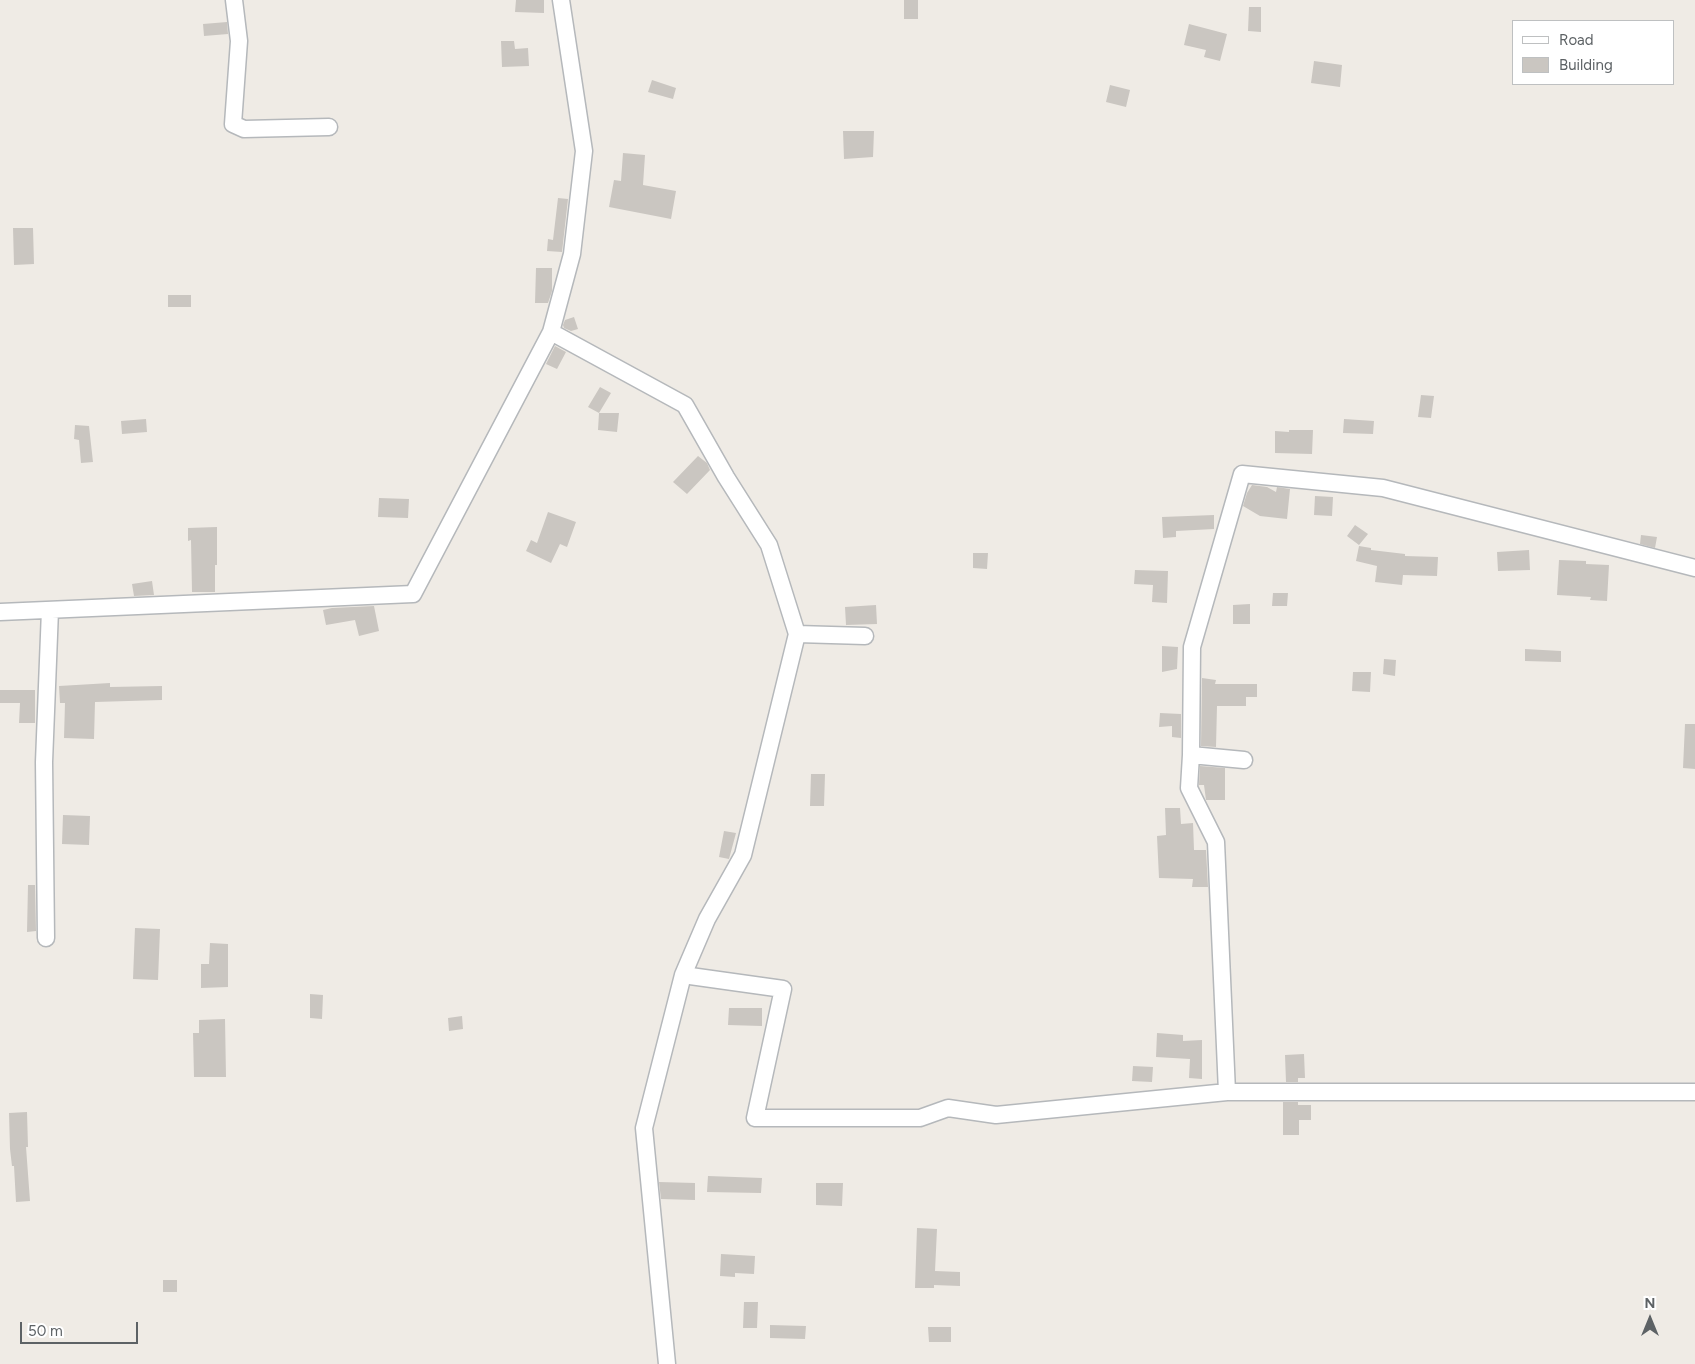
<!DOCTYPE html>
<html>
<head>
<meta charset="utf-8">
<style>
  body { margin:0 }
  #map { position:relative; width:1695px; height:1364px; overflow:hidden; background:#efebe5; font-family:Figtree,sans-serif }
  canvas { display:block }
  .legend { position:absolute; left:1512px; top:20px; width:162px; height:65px; box-sizing:border-box; background:#fff; border:1px solid #bec0c1; margin:0; padding:6px 9px; list-style:none; font-size:15px; color:#5d6265 }
  .legend li { display:flex; align-items:center; gap:10px; height:25px }
  .legend b { width:25px; border:1px solid #bec0c1 }
  .north { position:absolute; left:1625px; top:1294px; width:50px; height:50px; -webkit-text-stroke:4px #fff; paint-order:stroke; rotate:0deg; font-size:14px; font-weight:700; line-height:20px; text-align:center; color:#5d6265 }
  .north::after { content:''; display:block; margin:auto; width:18px; height:22px; background:#5d6265; clip-path:polygon(50% 0,100% 100%,50% 72%,0 100%) }
  .scale { position:absolute; left:20px; top:1322px; width:118px; height:22px; box-sizing:border-box; border:2px solid #5d6265; border-top:0; padding-left:6px; font-size:15px; line-height:18px; white-space:nowrap; color:#5d6265; -webkit-text-stroke:4px #fff; paint-order:stroke }
</style>
</head>
<body>
<div id="map">
<canvas width="1695" height="1364"></canvas>
<ul class="legend">
<li><b style="height:6px;background:#fff"></b>Road</li>
<li><b style="height:14px;background:#cac6c1"></b>Building</li>
</ul>
<div class="north">N</div>
<div class="scale">50 m</div>
</div>
<script>
const ctx = document.querySelector('canvas').getContext('2d');
ctx.lineJoin = 'round';
function fillPath(path, color) { ctx.fillStyle = color; ctx.fill(path, 'evenodd'); }
function trace(path, color, width, dash) { ctx.strokeStyle = color; ctx.lineWidth = width; ctx.lineCap = dash ? 'butt' : 'round'; ctx.setLineDash(dash || []); ctx.stroke(path); }
fillPath(new Path2D(`
  M516 0H544V13L515 12Z
  M904 0H918V19H904Z
  M1249 7H1261V32L1248 31Z
  M227 22 228 34 204 36 203 24Z
  M1189 24 1227 34 1220 61 1204 57 1206 50 1184 45Z
  M501 41H514L515 49 528 48 529 66 502 67Z
  M1314 61 1342 65 1340 87 1311 83Z
  M652 80 676 88 673 99 648 92Z
  M1110 85 1130 90 1126 107 1106 102Z
  M843 131H874L873 157 844 159Z
  M623 153 645 155 643 185 676 191 671 219 609 207 614 180 621 181Z
  M558 198 568 199 562 252 547 251 548 239 553 240Z
  M13 228H33L34 264 14 265Z
  M536 268H552V291L548 303H535Z
  M168 295H191V307H168Z
  M574 317 578 329 571 331 564 328 563 325 565 320Z
  M555 346 566 352 557 369 546 364Z
  M600 387 611 393 599 413 588 407Z
  M1421 395 1434 396 1431 418 1418 417Z
  M599 413H619L617 432 598 430Z
  M146 419 147 432 122 434 121 421Z
  M1344 419 1374 421 1373 434 1343 433Z
  M75 425 89 426 93 462 81 463 79 440 74 439Z
  M1289 430H1313L1312 454 1275 453V431L1289 432Z
  M698 456 707 463 710 470 687 494 673 482Z
  M1252 485 1267 487 1276 492 1277 487 1290 489 1287 519 1260 516 1243 506 1247 493Z
  M1315 496 1333 497 1332 516 1314 515Z
  M379 498 409 499 408 518 378 517Z
  M548 512 576 522 567 547 560 544 551 563 526 551 531 540 537 543Z
  M1214 515V529L1176 531V537L1163 538 1162 517Z
  M1355 525 1368 534 1359 545 1347 536Z
  M217 527V565H215V592H192L191 540 188 541V528Z
  M1641 535 1657 537 1655 548 1640 544Z
  M1359 546 1371 548V550L1405 554V556L1438 557 1437 576 1403 575 1402 585 1375 582 1377 566 1356 561Z
  M1529 550 1530 570 1498 571 1497 552Z
  M973 553H988L987 569 973 568Z
  M1559 560 1586 561V564L1609 565 1607 601 1590 600 1591 597 1557 595Z
  M1135 570 1168 571 1167 603 1152 602 1153 585 1134 584Z
  M152 581 154 595 134 596 132 584Z
  M1273 593H1288L1287 606H1272Z
  M1250 604V624H1233V605Z
  M876 605 877 624 846 625 845 607Z
  M374 606 379 631 359 636 355 620 326 625 323 610 332 608Z
  M1162 646 1178 647 1177 669 1162 672Z
  M1525 649 1561 651V662L1525 661Z
  M1384 659 1396 660 1395 676 1383 674Z
  M1353 672H1371L1370 692 1352 691Z
  M1202 678 1216 680 1215 684H1257V697H1246V706H1217L1216 747 1201 746Z
  M110 683V687L162 686V700L95 702 94 739 64 738 65 703H60L59 686Z
  M0 690H35V723H19L20 703H0Z
  M1160 713 1181 714V738L1172 737V726L1159 727Z
  M1685 724H1695V769L1683 768Z
  M1200 766 1225 768V800H1206L1204 785H1199Z
  M811 774H825L824 806H810Z
  M1165 808H1180L1181 824 1193 823 1194 850H1206L1208 887H1192L1193 879 1159 878 1157 836 1166 835Z
  M63 815 90 816 89 845 62 844Z
  M724 831 736 833 729 859 719 857Z
  M28 885H35L36 931 27 932Z
  M135 928 160 929 158 980 133 979Z
  M210 943 228 944V987L201 988V964H209Z
  M310 994 323 995 322 1019 310 1018Z
  M729 1008H762V1026L728 1025Z
  M462 1016 463 1029 449 1031 448 1018Z
  M225 1019 226 1077H194L193 1033H199V1020Z
  M1157 1033 1183 1035V1041L1202 1040V1079L1189 1078 1190 1059 1156 1057Z
  M1304 1054 1305 1078H1298V1082H1286L1285 1055Z
  M1133 1066 1153 1067 1152 1082 1132 1081Z
  M1283 1102H1298V1105H1311V1120H1299V1135H1283Z
  M27 1112 28 1147H26L30 1201 16 1202 14 1166H12L10 1149 9 1113Z
  M708 1176 762 1178 761 1193 707 1192Z
  M659 1182 695 1183V1200L661 1199Z
  M816 1183H843L842 1206 816 1205Z
  M917 1228 937 1229 935 1271 960 1272V1286L934 1285V1288H915Z
  M721 1254 755 1256 754 1274 735 1273V1277L720 1276Z
  M163 1280H177V1292H163Z
  M744 1302H758L757 1328H743Z
  M770 1325 806 1326 805 1339 770 1338Z
  M928 1327H951V1342H929Z`), '#cac6c1');
const minor = new Path2D(`
  M234 0 239 41 233 124 244 129 329 127
  M551 332 685 405 726 477 769 545 797 634 743 855 707 919 683 975 644 1128 667 1364
  M1695 568 1383 488 1242 474 1192 647 1191 755 1189 788 1216 842 1227 1092H1695
  M0 612 413 594 551 332 572 254 584 151 561 0
  M797 634 865 636
  M1191 755 1244 760
  M46 938 44 762 50 610
  M683 975 783 989 755 1118H920L948 1108 996 1115 1227 1092`);
trace(minor, '#b5b8bb', 19);
trace(minor, '#fff', 16);
</script>
</body>
</html>
